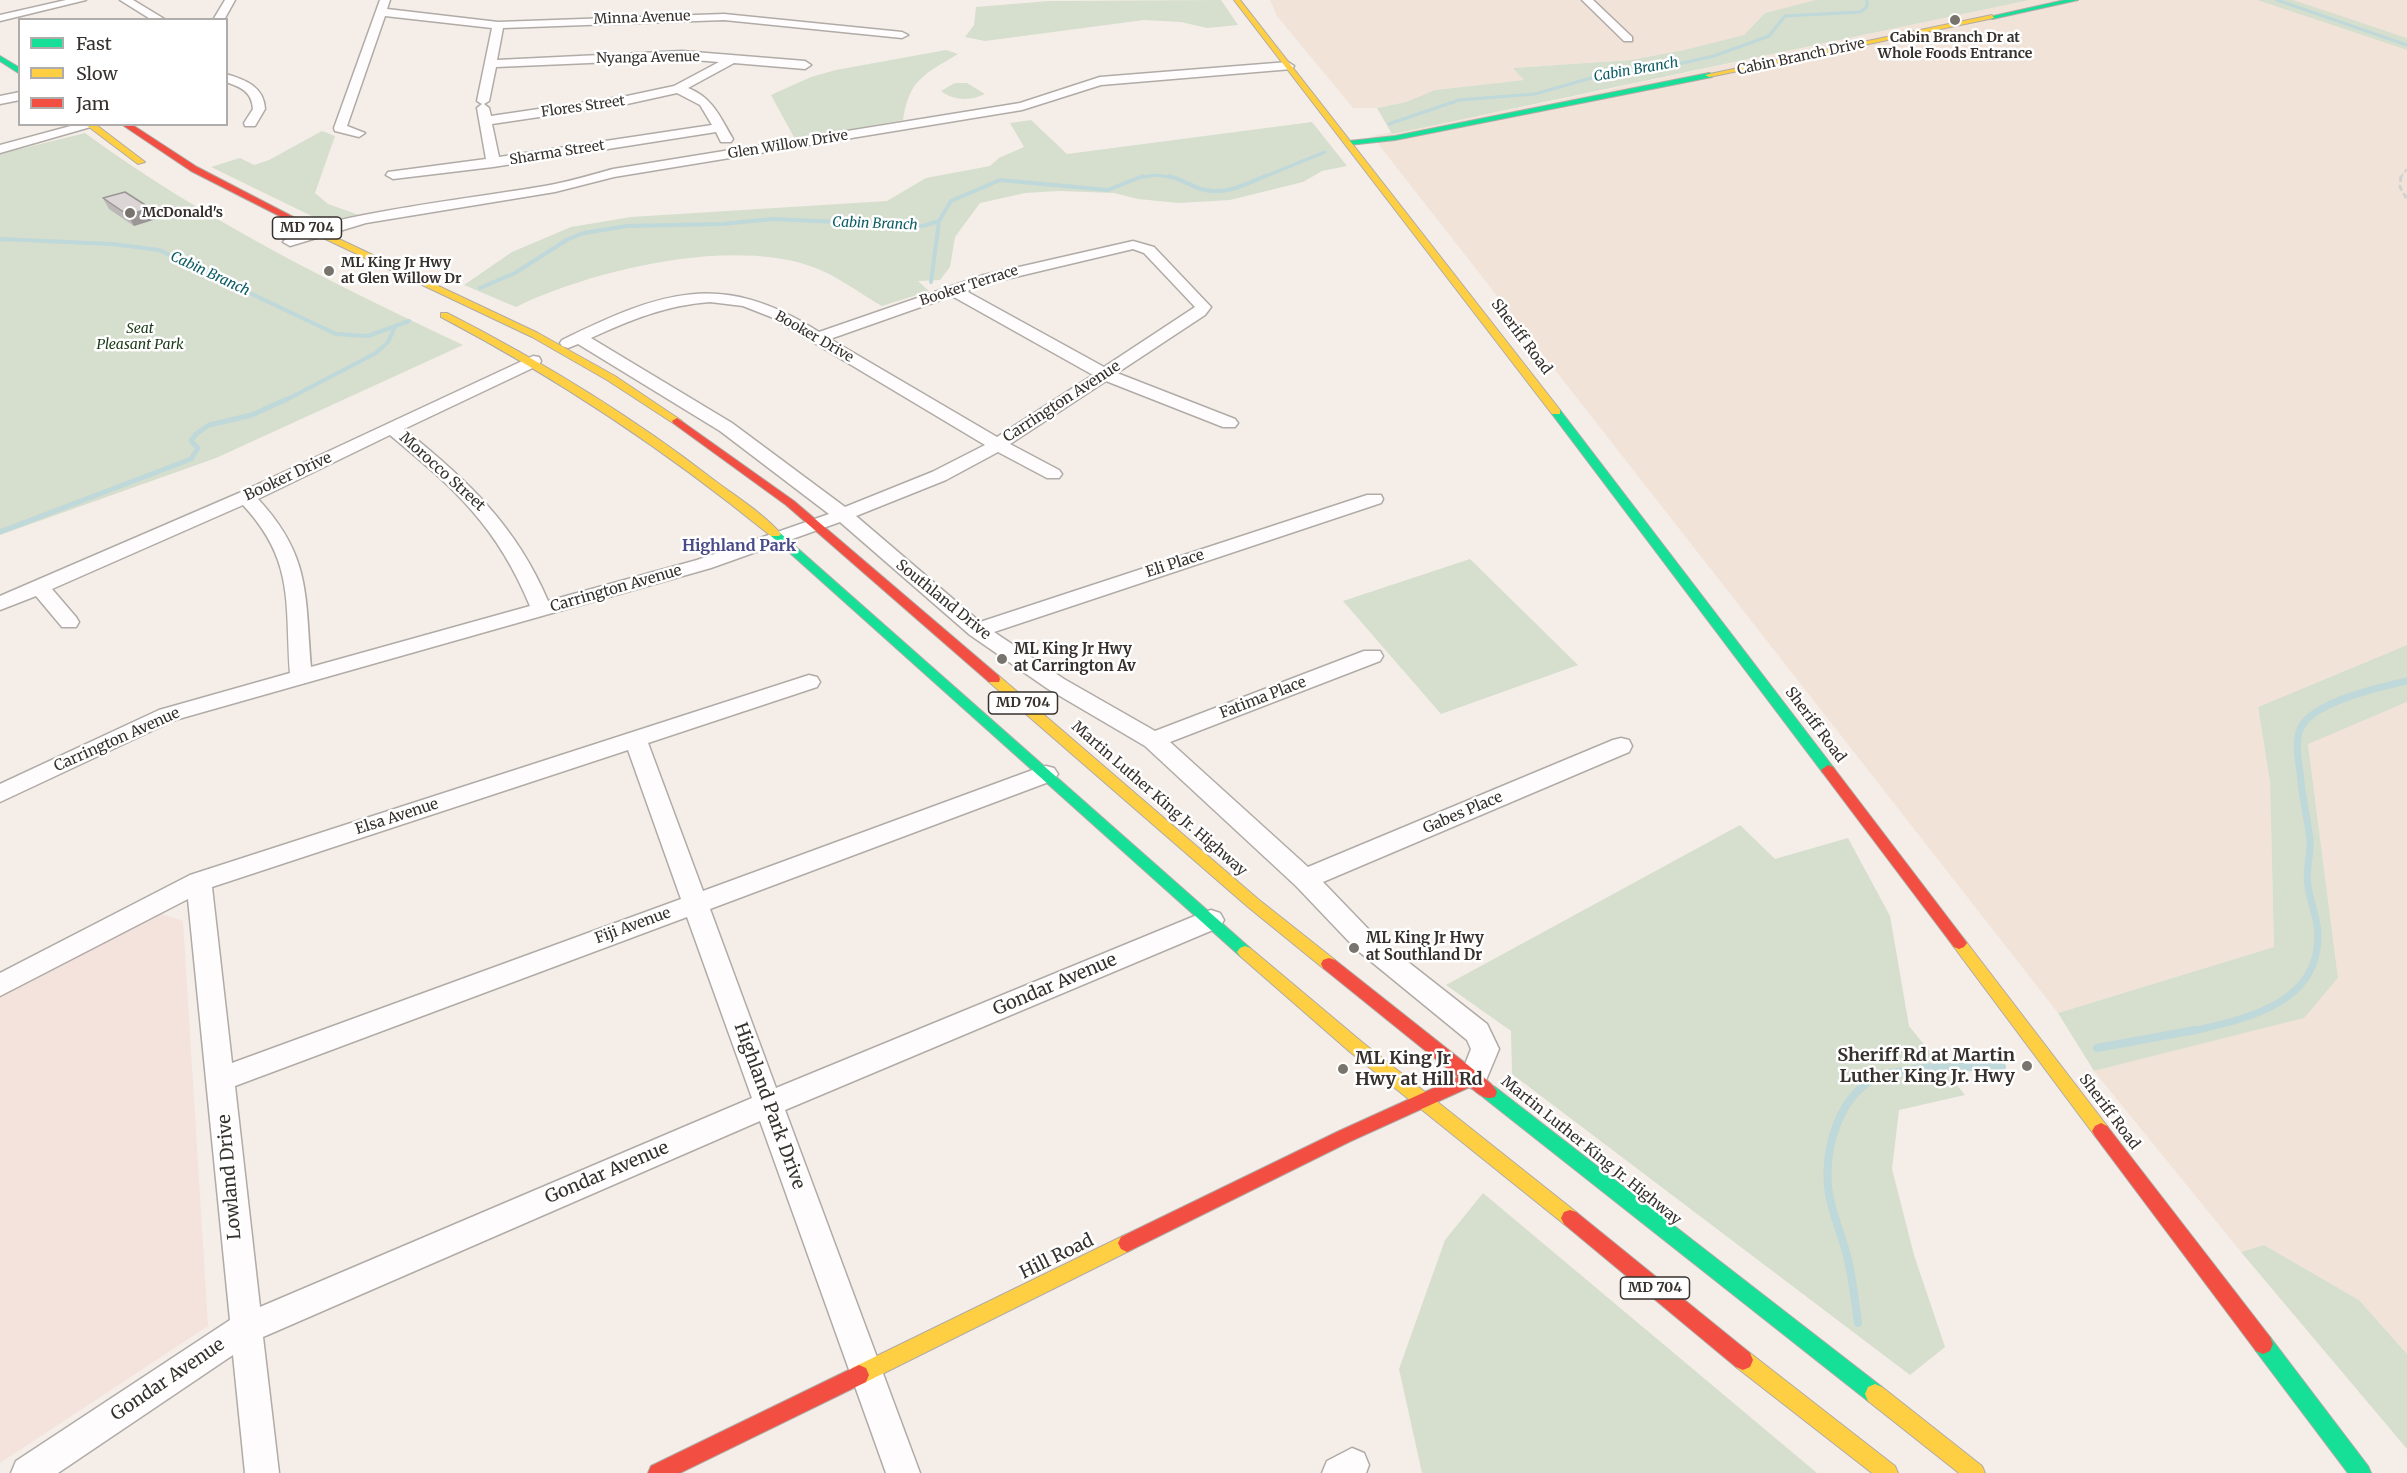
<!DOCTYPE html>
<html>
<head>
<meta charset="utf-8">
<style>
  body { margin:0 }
  #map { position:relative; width:2407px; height:1473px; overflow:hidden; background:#f5eee8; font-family:Merriweather,serif }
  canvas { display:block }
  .legend { position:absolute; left:18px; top:18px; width:210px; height:108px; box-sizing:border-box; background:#fff; border:2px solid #afadab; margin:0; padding:8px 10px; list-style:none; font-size:18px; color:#36312d }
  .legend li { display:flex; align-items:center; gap:12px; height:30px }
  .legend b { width:30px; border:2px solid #afadab }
</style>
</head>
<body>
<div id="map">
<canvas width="2407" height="1473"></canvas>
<ul class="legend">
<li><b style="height:8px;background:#16e098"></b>Fast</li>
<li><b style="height:8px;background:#ffcf43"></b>Slow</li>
<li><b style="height:8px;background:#f24e42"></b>Jam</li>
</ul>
</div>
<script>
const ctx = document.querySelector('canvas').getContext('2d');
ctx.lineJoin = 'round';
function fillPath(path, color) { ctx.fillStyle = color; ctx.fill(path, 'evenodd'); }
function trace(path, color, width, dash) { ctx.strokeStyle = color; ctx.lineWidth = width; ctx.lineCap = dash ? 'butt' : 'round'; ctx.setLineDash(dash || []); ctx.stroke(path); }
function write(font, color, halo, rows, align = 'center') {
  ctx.font = font + ' Merriweather,serif'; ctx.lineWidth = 5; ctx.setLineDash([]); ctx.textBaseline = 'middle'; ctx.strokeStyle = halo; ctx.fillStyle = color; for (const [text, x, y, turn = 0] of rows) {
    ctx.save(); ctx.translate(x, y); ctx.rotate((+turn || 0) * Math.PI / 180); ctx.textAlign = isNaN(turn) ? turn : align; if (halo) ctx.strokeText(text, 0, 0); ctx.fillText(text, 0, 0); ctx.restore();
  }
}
fillPath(new Path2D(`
  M1270 0H1815L1765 13 1744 35 1684 50 1631 60 1514 68 1525 80 1435 90 1406 102 1377 108H1353L1277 16Z
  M2030 0H2257L2407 50V645L2258 707 2270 782 2274 947 2058 1013 1372 136 1534 105Z
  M2293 0H2407V38L2333 14Z
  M2407 702V1354L2359 1300 2264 1245 2241 1252 2094 1071 2303 1018 2338 978 2308 743Z`), '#f1e3d8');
fillPath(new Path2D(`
  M158 913 183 921 208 1326 0 1463V995Z`), '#f4e2dd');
fillPath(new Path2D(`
  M1221 0 1238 25 1207 28 1181 22 1144 20 985 41 965 37 974 25 976 7 1049 1Z
  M1815 0H2030L1392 134 1377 108 1406 102 1435 90 1524 80 1513 68 1631 60 1684 50 1744 35 1765 13Z
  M2257 0H2293L2407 38V50Z
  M946 50 958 54C925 74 909 79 903 120L795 139 771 95 811 77 836 70Z
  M955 83H967L985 94C971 101 954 101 941 91Z
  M1031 120 1067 154 1312 122 1347 166 1322 171 1303 182 1230 200 1179 203 1138 199 1114 193 1059 191 1025 193 980 203 955 237 950 267 940 280 918 281 929 291 882 306C859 293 835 274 810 266 727 238 593 270 516 307L464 285 512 252 571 227 631 217 887 201 926 178 990 166 999 158 1024 147 1010 123Z
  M322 131 335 136 315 193 328 204 359 215 326 223 211 167 240 158 254 165 269 160Z
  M85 133C201 218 333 284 463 345L216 458 0 535V154Z
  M1470 559 1578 665 1441 714 1343 601Z
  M2407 645V702L2308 744 2338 978 2304 1018 2094 1071 2058 1013 2274 947 2270 782 2258 707Z
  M1740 825 1775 859 1848 838 1890 916 1909 1026 1965 1095 1899 1110 1892 1169 1914 1255 1945 1347 1910 1375 1512 1074 1511 1031 1446 985Z
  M1483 1193 1817 1473H1422L1399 1369 1445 1240Z
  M2264 1245 2359 1300 2407 1354V1449L2241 1252Z`), '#d6dece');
trace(new Path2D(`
  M2277 0 2407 45
  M1389 124 1459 100 1535 94 1591 78 1647 71 1714 56 1769 36 1785 16 1860 12 1867 7V0
  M1138 178 1157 175 1175 178
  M1261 178 1325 152`), '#bfd8d9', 3);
trace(new Path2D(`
  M1169 176C1180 179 1190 185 1201 189 1224 196 1244 185 1265 176
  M0 239 112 244 159 250 336 334 368 336 409 321
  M931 282 939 221
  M480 288 515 273 568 239 584 233 627 226 722 224 773 219 923 226 939 221 951 201 1000 180 1108 190 1143 176
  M284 401 376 353 388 342 395 327`), '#bfd8d9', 4);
trace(new Path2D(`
  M0 532 191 459 198 448 191 441 196 434 209 425 252 415 287 399`), '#bfd8d9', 5);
trace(new Path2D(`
  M2189 1032C2243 1019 2319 1006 2318 935 2318 919 2310 902 2308 886 2305 871 2311 855 2310 840 2308 821 2303 801 2301 782 2300 764 2292 740 2303 724 2319 701 2380 687 2407 681`), '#bfd8d9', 7);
trace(new Path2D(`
  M2097 1048 2195 1030
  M1858 1323C1855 1302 1853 1281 1848 1260 1843 1238 1833 1217 1829 1194 1822 1152 1839 1089 1884 1075 1921 1064 1963 1068 2002 1067`), '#bfd8d9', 8);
const street = new Path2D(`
  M66 0H86L0 21V15Z
  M120 0H133L166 20H152Z
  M225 0H235L224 20H213Z
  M380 0H390L387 9 498 22 724 14 902 32 908 35 902 38 724 20 503 28 497 60 682 51 805 61 811 65 805 69 734 63 688 88C713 98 720 117 733 139L731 142H721L716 132 493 167 393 179 386 175 388 172 486 159 477 108 482 104 477 101 492 28 385 16 347 126 365 133 359 137 335 131 334 128ZM682 59 719 62 674 86 627 96 491 116 489 108 484 104 489 101 496 67ZM677 93 700 105 712 125 499 157 492 124 627 104Z
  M1582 0H1593L1632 37V41H1624Z
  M1288 62 1294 66 1292 69 1101 85 1022 110 614 177 555 192 366 223 290 246 283 242C305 215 510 194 555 184 575 180 594 174 613 169L1020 103 1100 77Z
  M226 74C246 80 264 87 265 109L255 126H245L244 123 253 109C252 92 241 87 226 82Z
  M20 92V100L0 104V96Z
  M78 124H101L0 153V145Z
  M1133 241 1154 247 1211 307 1205 315 1117 373 1235 419 1238 423 1235 427H1223L1106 381 1010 444 1059 470 1062 474 1059 478H1047L998 452 946 480 856 516 980 622 1367 495H1381L1383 499 1381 503 994 632 1064 679 1155 731 1364 651H1380L1383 656 1380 661 1170 742 1308 867 1613 740 1621 738 1629 740 1632 746 1629 752 1323 882 1375 936 1487 1024 1499 1049 1484 1085 1474 1089 1464 1085 1460 1077 1471 1049 1467 1040 1357 950 1296 886 1145 746 1048 689 970 635 840 522 711 568 175 720 0 802V784L159 710 290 673C285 603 295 561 243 505L52 589 76 617 79 622 76 627H62L36 596 0 610V596L239 493 533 356 539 357 541 361 539 365 404 429C467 480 516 525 548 601L697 560 829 514 720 431 578 344 568 348 562 346 560 343 562 340C661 292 720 269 819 332L984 275ZM1133 249 1144 253 1195 307 1104 367 966 291 994 282ZM952 296 1093 375 997 437 830 339ZM710 302 743 306 771 317 985 445 932 472 845 507 732 423 591 338C630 320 667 305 710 302ZM390 435C455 489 497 526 530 606L311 667C305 595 311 556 258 499Z
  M809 675 817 677 820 682 817 687 648 743 703 891 1038 768 1046 766 1054 768 1058 774 1054 780 710 909 776 1088 1202 913 1211 910 1220 913 1224 920 1220 927 785 1110 920 1473H886L760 1121 263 1337 279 1473H245L233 1355 58 1473H11L16 1461 230 1320 188 899 0 996V973L190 875ZM628 750 681 899 232 1063 212 887ZM687 917 752 1098 260 1307 235 1086Z
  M1352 1448 1364 1453 1369 1465 1366 1473H1322L1327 1461Z`);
const fast = new Path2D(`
  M2065 0H2078L1992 19 1989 17Z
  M0 56 20 68V74L0 61Z
  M1709 73 1713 75 1712 77 1395 140 1349 145 1345 143 1349 141 1395 136Z
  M1556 409 1560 410 1833 767 1835 770 1833 773H1823L1552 414V410Z
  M775 531 779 532 1250 948 1253 952 1250 956 1245 958 1240 956 771 536 769 534 771 532Z
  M1489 1085 1495 1087 1882 1387 1885 1394 1882 1401 1875 1404 1868 1401 1483 1097 1481 1092 1483 1087Z
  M2263 1334 2270 1337 2368 1466 2371 1473H2348L2256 1351 2253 1344 2256 1337Z`);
const slow = new Path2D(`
  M1234 0H1240L1560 410V414H1552Z
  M1992 15 1994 18 1709 77 1705 75Z
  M85 124H95L145 162 138 164Z
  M322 231 538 333 615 376 682 421 681 423H673L607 380 532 337 319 236V232Z
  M441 313H447C541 361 630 415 714 480 735 496 763 513 781 534L779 536H771C668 452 559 379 441 317Z
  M994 675 999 676 1258 899 1335 960 1337 964 1335 968 1329 970 1323 968 1248 907 989 682 988 679 989 676Z
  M1959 937 1964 939 2107 1126 2110 1131 2107 1136 2101 1139 2095 1136 1954 947 1951 943 1954 939Z
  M1245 946 1250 948 1362 1042 1576 1212 1579 1218 1576 1224 1570 1226 1564 1224 1350 1052 1240 956 1237 952 1240 948Z
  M1127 1234 1133 1237 1136 1243 1133 1249 866 1382 859 1385 852 1382 849 1375 852 1368Z
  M1743 1350 1750 1353 1895 1466 1898 1473H1872L1736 1367 1733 1360 1736 1353Z
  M1875 1384 1882 1387 1982 1466 1985 1473H1959L1868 1401 1865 1394 1868 1387Z`);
const jam = new Path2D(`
  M121 124H131L197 167 326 234 319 236 191 171Z
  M677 418 794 501 999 676 1000 679 999 682H989L786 505 673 423 672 421Z
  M1828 765 1833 767 1964 939 1967 943 1964 947 1959 949 1954 947 1823 773 1821 770Z
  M1329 958 1335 960 1474 1070 1480 1072C1484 1080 1493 1083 1497 1092L1495 1097C1484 1101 1478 1093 1470 1087L1351 1141 1133 1249 1127 1252 1121 1249 1118 1243 1121 1237 1339 1131 1458 1077 1323 968 1321 964 1323 960Z
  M2101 1123 2107 1126 2270 1337 2273 1344 2270 1351 2263 1354 2256 1351 2095 1136 2092 1131 2095 1126Z
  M1570 1210 1576 1212 1750 1353 1753 1360 1750 1367 1743 1370 1736 1367 1564 1224 1561 1218 1564 1212Z
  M859 1365 866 1368 869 1375 866 1382 680 1473H648L651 1466Z`);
trace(street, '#b0aba7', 3);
trace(fast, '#b0aba7', 2);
trace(slow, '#b0aba7', 2);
trace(jam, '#b0aba7', 2);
fillPath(street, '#fefcfc');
fillPath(fast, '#16e098');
fillPath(slow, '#ffcf43');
fillPath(jam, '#f24e42');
trace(new Path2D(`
  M2400 178 2407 169`), '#d4d2d0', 2, [5, 2]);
trace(new Path2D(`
  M2401 176 2400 187 2407 199`), '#d4d2d0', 3, [6, 3]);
fillPath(new Path2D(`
  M103 198 150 208 156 219 134 226 109 209Z`), '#bcb8b7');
fillPath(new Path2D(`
  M150 208 156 219 134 226 128 215Z`), '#999695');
const building = new Path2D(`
  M125 192 150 208 128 215 103 198Z`);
fillPath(building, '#dbd6d5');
trace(building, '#999695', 1.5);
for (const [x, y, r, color] of [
  [1955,20,6,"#79736e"],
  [130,213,6,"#79736e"],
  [329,271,6,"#79736e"],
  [1002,659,6,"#79736e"],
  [1354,948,6,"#79736e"],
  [2027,1066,6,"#79736e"],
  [1343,1069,6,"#79736e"]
]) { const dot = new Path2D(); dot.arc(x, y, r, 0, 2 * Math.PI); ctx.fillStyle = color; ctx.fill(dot); trace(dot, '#fff', 2); }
write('14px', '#36312d', '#fff', [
  ["Minna Avenue",642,18,-2],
  ["Cabin Branch Drive",1801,57,-12],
  ["Nyanga Avenue",648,58,-1],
  ["Flores Street",583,107,-8],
  ["Glen Willow Drive",788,145,-9],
  ["Sharma Street",557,153,-9],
  ["Booker Terrace",969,286,-18],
  ["Booker Drive",814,337,30]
]);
write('bold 14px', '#36312d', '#fff', [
  ["Cabin Branch Dr at",1955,38,"center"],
  ["Whole Foods Entrance",1955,54,"center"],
  ["McDonald's",142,213],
  ["ML King Jr Hwy",341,263],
  ["at Glen Willow Dr",341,279]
], 'left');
write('italic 14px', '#0b5c64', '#fff', [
  ["Cabin Branch",1636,70,-10],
  ["Cabin Branch",875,224,2],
  ["Cabin Branch",210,274,25]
]);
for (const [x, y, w] of [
  [307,228,69],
  [1023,703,69],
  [1655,1288,69]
]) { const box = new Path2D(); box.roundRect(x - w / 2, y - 11, w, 22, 4.5); ctx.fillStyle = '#fff'; ctx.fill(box); trace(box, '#36312d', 1.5); }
write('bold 14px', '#36312d', null, [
  ["MD 704",307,228],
  ["MD 704",1023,703],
  ["MD 704",1655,1288]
]);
write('italic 14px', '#1c3b17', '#fff', [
  ["Seat",140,329],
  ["Pleasant Park",140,345]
]);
write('15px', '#36312d', '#fff', [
  ["Sheriff Road",1521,337,53],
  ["Carrington Avenue",1062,402,-33],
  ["Morocco Street",442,472,42],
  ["Booker Drive",288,477,-25],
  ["Eli Place",1175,564,-18],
  ["Carrington Avenue",616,589,-16],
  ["Southland Drive",943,600,39],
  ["Fatima Place",1263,698,-21],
  ["Sheriff Road",1815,725,53],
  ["Carrington Avenue",117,740,-24],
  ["Martin Luther King Jr. Highway",1159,799,41],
  ["Gabes Place",1463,813,-23],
  ["Elsa Avenue",397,817,-18],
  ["Fiji Avenue",633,926,-20],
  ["Sheriff Road",2109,1112,53],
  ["Martin Luther King Jr. Highway",1591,1151,39]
]);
write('bold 15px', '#36312d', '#fff', [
  ["ML King Jr Hwy",1014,650],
  ["at Carrington Av",1014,667],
  ["ML King Jr Hwy",1366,939],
  ["at Southland Dr",1366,956]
], 'left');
write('bold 16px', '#494b89', '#fff', [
  ["Highland Park",739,546]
]);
write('18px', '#36312d', '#fff', [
  ["Gondar Avenue",1055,985,-23],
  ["Highland Park Drive",769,1106,70],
  ["Gondar Avenue",607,1173,-23],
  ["Lowland Drive",230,1177,-95],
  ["Hill Road",1057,1257,-26],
  ["Gondar Avenue",168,1380,-34]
]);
write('bold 18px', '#36312d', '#fff', [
  ["Sheriff Rd at Martin",2015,1056],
  ["Luther King Jr. Hwy",2015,1077],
  ["ML King Jr",1355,1059,"left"],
  ["Hwy at Hill Rd",1355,1080,"left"]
], 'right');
</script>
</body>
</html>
